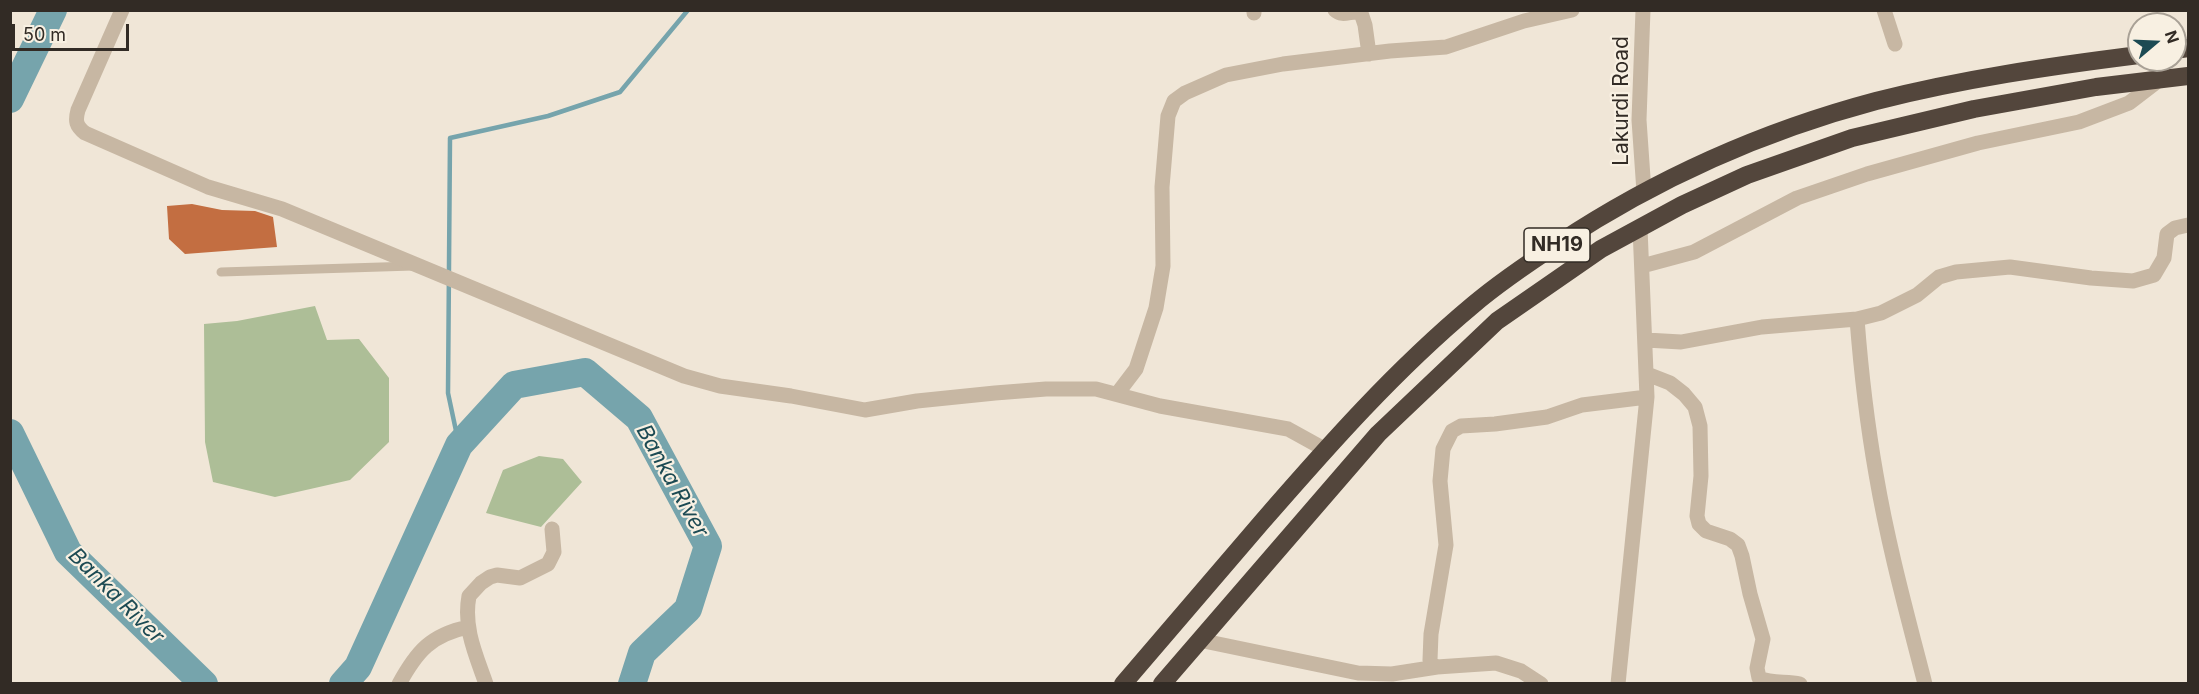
<!DOCTYPE html>
<html>
<head>
<meta charset="utf-8">
<style>
  body { margin:0 }
  #map { position:relative; width:2199px; height:694px; overflow:hidden; background:#f0e6d7; font-family:Inter,sans-serif }
  canvas { display:block }
  .frame { position:absolute; inset:0; border:12px solid #322b25; pointer-events:none }
  .north { position:absolute; left:2127px; top:12px; width:60px; height:60px; box-sizing:border-box; background:#f8f0e2; border:2px solid #a9a196; border-radius:50%; rotate:71deg; font-size:16px; font-weight:700; line-height:24px; text-align:center; color:#322b25 }
  .north::after { content:''; display:block; margin:auto; width:21px; height:27px; background:#1c4a53; clip-path:polygon(50% 0,100% 100%,50% 72%,0 100%) }
  .scale { position:absolute; left:12px; top:24px; width:117px; height:27px; box-sizing:border-box; border:3px solid #322b25; border-top:0; padding-left:8px; font-size:18px; line-height:21px; white-space:nowrap; color:#322b25; -webkit-text-stroke:4px #f8f0e2; paint-order:stroke }
</style>
</head>
<body>
<div id="map">
<canvas width="2199" height="694"></canvas>
<div class="frame"></div>
<div class="north">N</div>
<div class="scale">50 m</div>
</div>
<script>
const ctx = document.querySelector('canvas').getContext('2d');
ctx.lineJoin = 'round';
function fillPath(path, color) { ctx.fillStyle = color; ctx.fill(path, 'evenodd'); }
function trace(path, color, width, dash) { ctx.strokeStyle = color; ctx.lineWidth = width; ctx.lineCap = dash ? 'butt' : 'round'; ctx.setLineDash(dash || []); ctx.stroke(path); }
function write(font, color, halo, rows, align = 'center') {
  ctx.font = font + ' Inter,sans-serif'; ctx.lineWidth = 4.5; ctx.setLineDash([]); ctx.textBaseline = 'middle'; ctx.strokeStyle = halo; ctx.fillStyle = color; for (const [text, x, y, turn = 0] of rows) {
    ctx.save(); ctx.translate(x, y); ctx.rotate((+turn || 0) * Math.PI / 180); ctx.textAlign = isNaN(turn) ? turn : align; if (halo) ctx.strokeText(text, 0, 0); ctx.fillText(text, 0, 0); ctx.restore();
  }
}
fillPath(new Path2D(`
  M315 306 327 340 359 339 389 378V442L350 480 275 497 213 482 205 442 204 324 237 321Z
  M539 456 563 459 582 482 541 527 486 513 503 470Z`), '#adbe97');
trace(new Path2D(`
  M459 445 448 393 450 138 548 116 620 92 688 10`), '#76a4ac', 4.5);
trace(new Path2D(`
  M10 99 53 10
  M10 433 68 552 204 684
  M343 684 358 667 459 445 514 385 585 372 639 418 708 546 688 609 642 653 632 684`), '#76a4ac', 28);
fillPath(new Path2D(`
  M192 204 222 210 255 211 273 217 277 247 185 254 169 239 167 206Z`), '#c36e41');
trace(new Path2D(`
  M221 272 413 266`), '#c7b7a3', 9);
trace(new Path2D(`
  M122 10 78 110C75 121 76 126 85 133L208 187 282 209 684 376 720 386 791 396 865 410 917 401 995 393 1046 389H1096L1160 406 1288 429 1326 450
  M1335 10C1343 18 1353 9 1361 13L1365 25 1369 54
  M1643 10 1639 120 1644 192
  M1884 10 1895 44
  M1254 13V10
  M1642 266 1694 252 1797 198 1867 174 1978 143 2079 122 2129 103 2159 80
  M1857 319C1861 371 1867 423 1876 474 1888 545 1907 614 1925 684
  M1646 340 1681 342 1762 327 1857 319 1881 313 1917 295 1939 277 1956 272 2010 267 2091 278 2133 281 2154 275 2164 258 2167 234 2175 228 2188 225
  M1647 374 1670 383 1684 394 1695 407 1700 426 1701 476 1697 516 1699 524 1706 531 1730 539 1738 545 1742 556 1750 594 1763 639 1757 668 1759 678C1771 684 1786 681 1800 684
  M1117 394 1136 369 1156 308 1163 266 1162 187 1168 116 1174 101 1185 93 1226 75 1283 64 1390 51 1446 47 1524 21 1572 10
  M1199 640 1358 673 1392 674 1437 667
  M399 684C417 651 431 635 468 627
  M486 684C476 655 463 628 469 596L481 583 490 577 497 575 520 578 548 564 554 552 552 529
  M1541 684 1521 671 1496 663 1437 667 1431 664 1430 660 1431 634 1446 545 1440 481 1443 449 1452 431 1461 426 1495 424 1547 417 1582 405 1647 397
  M1618 684 1647 397 1640 228`), '#c7b7a3', 15);
trace(new Path2D(`
  M2175 50 2188 48
  M1123 684C1169 630 1215 577 1261 523 1328 446 1395 370 1473 305 1500 282 1530 262 1559 243 1656 179 1763 131 1876 101 1962 79 2051 66 2139 55
  M1162 684 1378 434 1497 321 1601 249 1682 205 1747 175 1852 138 1974 109 2096 87 2188 76`), '#53463c', 18);
for (const [x, y, w] of [
  [1557,245,66]
]) { const box = new Path2D(); box.roundRect(x - w / 2, y - 17, w, 34, 4.5); ctx.fillStyle = '#f8f0e2'; ctx.fill(box); trace(box, '#322b25', 1.5); }
write('bold 20px', '#322b25', null, [
  ["NH19",1557,245]
]);
write('21px', '#322b25', '#f8f0e2', [
  ["Lakurdi Road",1622,101,-90]
]);
write('italic 22px', '#1c4a53', '#f8f0e2', [
  ["Banka River",672,481,61],
  ["Banka River",116,596,45]
]);
</script>
</body>
</html>
